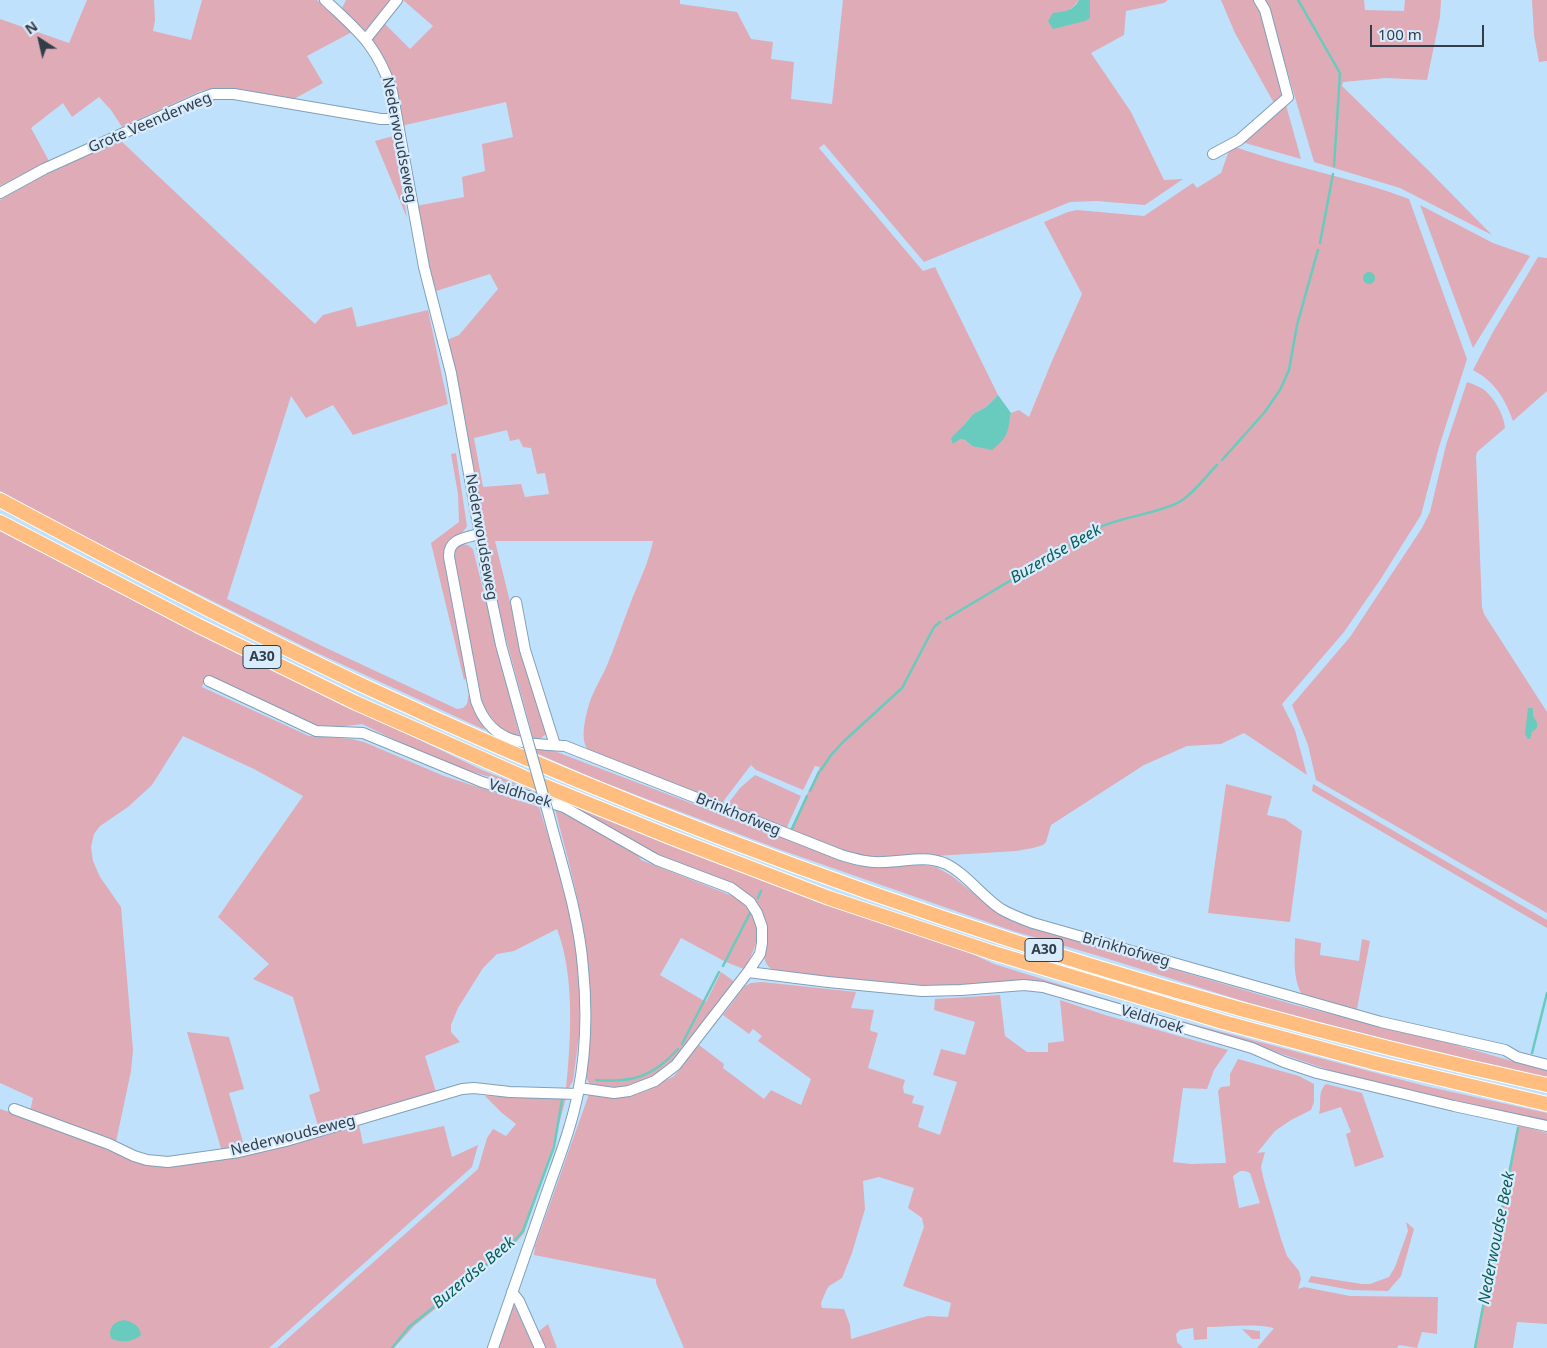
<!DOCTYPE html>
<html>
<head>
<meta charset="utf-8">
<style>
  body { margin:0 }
  #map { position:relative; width:1547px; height:1348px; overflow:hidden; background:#c0e1fc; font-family:"Noto Sans",sans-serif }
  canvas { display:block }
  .north { position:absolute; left:15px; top:15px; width:50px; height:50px; -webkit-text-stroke:4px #d9ecfd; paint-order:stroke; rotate:325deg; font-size:14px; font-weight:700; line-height:20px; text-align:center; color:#313e49 }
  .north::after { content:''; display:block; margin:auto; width:18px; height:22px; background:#313e49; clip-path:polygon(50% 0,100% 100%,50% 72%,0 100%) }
  .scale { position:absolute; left:1370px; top:25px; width:114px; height:22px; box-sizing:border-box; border:2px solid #313e49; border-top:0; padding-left:6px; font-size:15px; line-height:18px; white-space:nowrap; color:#313e49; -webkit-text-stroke:4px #d9ecfd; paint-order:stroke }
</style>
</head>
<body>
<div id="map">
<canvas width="1547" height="1348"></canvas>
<div class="north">N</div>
<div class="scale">100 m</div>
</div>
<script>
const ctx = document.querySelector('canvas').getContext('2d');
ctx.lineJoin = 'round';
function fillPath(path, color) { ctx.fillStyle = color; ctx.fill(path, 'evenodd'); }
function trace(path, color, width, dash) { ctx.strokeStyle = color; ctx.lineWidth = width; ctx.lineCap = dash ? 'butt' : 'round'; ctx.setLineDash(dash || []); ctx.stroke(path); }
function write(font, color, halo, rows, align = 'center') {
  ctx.font = font + ' "Noto Sans",sans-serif'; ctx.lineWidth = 4.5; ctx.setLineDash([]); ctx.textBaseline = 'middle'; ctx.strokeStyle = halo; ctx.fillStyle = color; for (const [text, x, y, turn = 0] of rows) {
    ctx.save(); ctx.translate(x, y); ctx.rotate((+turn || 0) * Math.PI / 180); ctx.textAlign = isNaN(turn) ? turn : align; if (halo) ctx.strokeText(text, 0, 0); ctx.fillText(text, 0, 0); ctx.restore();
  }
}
fillPath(new Path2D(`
  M87 0H154L155 20 153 31 191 40 202 0H317L352 32 307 56 323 83 292 100 212 90 201 91 122 127 111 110 99 97 72 117 63 103 31 128 49 161 0 186V19L69 43Z
  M346 0H390L365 31 341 10Z
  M403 0H680V4L737 12 751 39 773 42 771 59 794 62 791 99 832 104 843 0H1079L1073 7 1067 11 1089 13 1090 0H1168L1164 3 1126 11 1124 35 1091 53 1131 112 1164 180 1183 179 1145 205 1097 201 1070 202 924 262 824 144 819 148 923 271 935 267 998 395 986 407 973 414 961 429 960 439 965 440 972 446 1010 420 1011 413 1019 410 1029 417 1052 361 1082 294 1044 222 1068 212 1077 210 1144 216 1193 183 1197 188 1221 173 1230 148H1238C1295 168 1354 178 1409 199L1467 359 1439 447 1421 515 1380 580 1344 632 1282 704 1295 730 1307 775 1244 733 1221 744 1187 746 1144 765 1051 825 1046 842 1043 845 1033 848 1016 851 935 856 916 854 877 858 861 856 840 850 790 830 820 767 815 766 803 790 756 770 751 765 722 803 590 752C580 743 584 724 587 712 590 697 598 684 605 670 615 647 623 622 632 599 640 580 649 561 653 541H495L514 618 516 632 546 725 547 732C544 737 540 739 534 741L494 595 447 340 459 335 498 289 490 274 433 292 416 206 464 197 462 177 485 171 482 144 513 137 506 102 401 126 393 88 371 37 382 21 410 49 433 26ZM507 430 510 441 519 439 523 447 531 448 537 474 545 473 549 494 525 497 521 484 483 487 474 438Z
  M1221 0H1255L1262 14 1284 97 1275 105 1235 33Z
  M1263 0H1364L1365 10 1404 11 1405 0H1441L1440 17 1427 80 1386 78 1343 82 1342 86 1430 172 1492 235 1400 188 1314 162 1269 9Z
  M1532 0H1547V61L1539 62 1534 35Z
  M1286 105 1301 159 1245 143 1247 139Z
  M393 136 407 218 375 141Z
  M120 140 315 324 323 315 352 307 357 327 428 310 448 404 353 435 333 405 306 418 291 396 227 599 322 646 457 709 463 708 467 704 469 693 485 730 313 651 94 542 0 491V200L43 176Z
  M1420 205 1493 243 1530 256 1473 348Z
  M1538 257 1547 258V391L1513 421C1505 398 1494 381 1473 370L1493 332Z
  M1467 382C1473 384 1478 386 1483 389 1494 397 1504 415 1505 428L1477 452 1476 456 1482 607 1484 614 1547 712V913L1316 780 1308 745 1292 705 1350 637 1422 528 1430 512 1446 445Z
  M456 453 467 526C462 536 450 538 445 548L469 676 464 680 431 543 459 522 458 494 451 454Z
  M0 531 178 624 482 770 535 791 441 762 362 724 338 727H321L308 725 206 677 202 687 309 736 352 739 364 742 444 776 539 807 571 907 577 944 580 991 579 1036 573 1081 568 1089H566C571 1039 575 976 557 929L514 951 497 954 483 968 458 1008 451 1025V1032L460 1042 425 1056 437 1095 319 1129 309 1095 320 1091 293 997 253 979 269 964 218 917 303 796 254 769 183 736 152 785 128 807 100 826 94 834 91 847 93 861 100 877 121 907 133 1050 131 1071 116 1142 30 1111 33 1098 0 1083Z
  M462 544 468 545 473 549 520 738 500 729 481 703 462 604 454 554 458 547Z
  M527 749H549L843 861 859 865 876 867 922 865 936 867 952 876 1002 916 1016 923 1295 1005 1449 1043 1547 1071V1079L1385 1041 1281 1013 1099 956 1013 931 781 850 602 782Z
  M755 775 801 796 786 829 727 805 740 788Z
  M1226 784 1272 796 1267 815 1285 819 1302 831 1290 922 1208 913Z
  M1313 784 1547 920V928L1312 791Z
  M540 792 745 873 968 952 994 964 1151 1013 1425 1086 1547 1113V1122L1471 1107 1341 1074 1279 1053 1152 1018 1036 982 942 989 835 979 773 970C757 959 769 949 765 934 763 923 757 913 753 903L541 798Z
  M555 809 571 814 634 849 641 860 735 897C764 919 762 940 744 969L726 962 681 938 660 975 706 1002 721 972 735 982 667 1071 637 1085 618 1087 591 1086 585 1076C588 1043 592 1010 589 977 586 920 569 865 555 809Z
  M1295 938 1321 943 1320 955 1359 961 1362 939 1370 941 1357 1009 1303 996C1292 980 1295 956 1295 938Z
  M762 982 856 992 851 1008 874 1010 870 1029 871 1031 878 1033 868 1068 905 1080 903 1087 904 1093 914 1096 912 1103 924 1106 918 1127 940 1135 957 1082 933 1075 941 1049 965 1055 975 1022 934 1010 935 999 1000 995 1005 1036 1027 1052H1048V1043L1064 1041 1060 1000 1105 1015 1228 1050 1214 1070 1207 1089 1183 1088 1173 1162 1191 1164 1226 1163 1218 1091 1221 1087 1230 1086V1074L1238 1059 1299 1076 1314 1084V1102L1311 1110 1291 1120 1275 1131 1257 1153 1265 1152 1261 1167 1264 1181 1281 1239 1287 1256 1299 1271 1301 1279 1298 1289 1304 1287 1350 1296 1438 1297 1437 1334 1422 1332 1417 1348 1399 1345 1397 1348H1257L1274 1328C1252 1323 1229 1327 1207 1327V1339L1194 1340 1193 1328 1180 1330 1176 1334 1177 1342 1183 1348H684L656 1283V1279L534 1255 535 1246 589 1094 628 1096 646 1091 674 1076 699 1045 724 1064 723 1068 764 1099 771 1090 801 1105 811 1079 758 1041 762 1036 753 1029 749 1034 723 1015 745 986 751 983ZM1240 1171H1245L1250 1173 1260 1203 1239 1208 1233 1176ZM879 1177 914 1188 908 1208 922 1218 924 1227 903 1286 951 1303 948 1317 928 1316 920 1318 851 1339 850 1325 844 1309 822 1308 821 1303 826 1291 829 1286 842 1278 852 1253 865 1209 863 1181Z
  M187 1032 229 1037 244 1089 229 1093 245 1149 222 1152Z
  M1326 1084 1362 1093 1384 1157 1355 1167 1346 1134 1351 1132 1341 1107 1319 1114C1322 1103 1317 1092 1326 1084Z
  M485 1096 566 1098 552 1150 524 1233 512 1247 414 1326 394 1348H277L478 1169 487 1138 493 1129 506 1136 516 1124 502 1113Z
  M0 1109 71 1132 147 1163 159 1166C227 1165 294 1145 359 1125L363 1144 444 1126 452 1157 478 1145 472 1167 269 1348H0Z
  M1518 1125 1547 1133V1324L1517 1322 1513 1348H1474Z
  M1406 1222 1414 1229 1401 1276 1388 1291 1351 1290 1308 1282 1311 1276 1362 1284H1370L1389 1277 1395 1267 1408 1231Z
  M513 1303 534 1348H498Z
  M548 1324 557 1348H545L538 1332Z
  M1242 1329 1260 1331V1339H1252Z`), '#dfabb6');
fillPath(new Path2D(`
  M1079 0H1090V18L1085 21 1053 29 1048 21 1053 13C1064 12 1073 11 1079 0Z
  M1363 278a6 6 0 1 1 12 0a6 6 0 1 1-12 0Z
  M998 395 1011 413C1007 434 1009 436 992 450L972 446 965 440 960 439 953 444 951 439 952 437 965 424 973 414 986 407Z
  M1528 708H1532L1533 710V715C1535 722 1538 719 1537 728L1532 732 1530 739H1528L1525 734Z
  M124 1320C132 1322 140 1325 141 1335 133 1342 122 1343 112 1339L110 1335C110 1325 115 1322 124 1320Z`), '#69cbbe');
trace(new Path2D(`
  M1298 0 1340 73 1334 166
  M1320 243 1333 174
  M1222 460 1264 413 1280 390 1289 370 1297 325 1318 250
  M946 619 1100 527C1125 516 1161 513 1181 501 1195 492 1206 476 1217 465
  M821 770 831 755 843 742 902 688 934 627 940 622
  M810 791 819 772
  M791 831 807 796
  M758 898 761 891
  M723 966 751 911
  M682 1044 719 972
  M1532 1053 1547 993
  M596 1080C633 1083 654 1076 678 1049
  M392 1348 409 1327 511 1245 523 1231 554 1147 562 1100
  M1475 1348 1518 1128`), '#69cbbe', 2.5);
const minor = new Path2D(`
  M325 0C359 32 377 45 392 91L424 267 451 373 492 602 501 645 524 728
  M366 39 397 0
  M1213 154 1239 140 1288 97 1265 10 1259 0
  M0 193 44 169 199 99 213 94H234L381 119H397
  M479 534C465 538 448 539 449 557L476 701C492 746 525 743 565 746L841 855C855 859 868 863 883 862 904 862 924 855 944 863 965 872 982 897 1001 909 1011 915 1022 919 1033 923L1381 1022 1505 1050 1517 1057 1547 1065
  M516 602 525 650 555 745
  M209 681 316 731 363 733 482 782 564 807 657 860 731 888 750 902 757 913 762 927V943L760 954 748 972
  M579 1088 614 1093 629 1091 655 1081 676 1065 748 972 828 982 922 991 961 990 1024 985 1043 987 1252 1048 1284 1062 1317 1073 1454 1106 1547 1126
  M14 1109 109 1144 134 1156 147 1160 168 1162 239 1152 286 1141 462 1089 474 1088 510 1092 578 1094
  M512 1292 519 1301 540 1348
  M493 1348C510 1298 528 1248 545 1198 557 1163 571 1129 578 1093 586 1053 587 1008 583 968 579 916 562 866 549 816`);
const highway = new Path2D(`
  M0 500C120 564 241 628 364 686 741 862 1141 996 1547 1085
  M0 522 197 625 356 703 530 780 670 837 829 898 994 953 1223 1022 1375 1063 1547 1104`);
trace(minor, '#809fb9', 12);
trace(highway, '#fff', 16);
trace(minor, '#fff', 10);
trace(highway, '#ffbe80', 14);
const minorBridge = new Path2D(`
  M524 728 549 816`);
trace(minorBridge, '#809fb9', 12, []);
trace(minorBridge, '#fff', 10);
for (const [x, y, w] of [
  [262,657,38],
  [1044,950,38]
]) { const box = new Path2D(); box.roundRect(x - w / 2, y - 11.5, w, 23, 4); ctx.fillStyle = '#d9ecfd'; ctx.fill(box); trace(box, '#313e49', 1); }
write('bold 14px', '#313e49', null, [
  ["A30",262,657],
  ["A30",1044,950]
]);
write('15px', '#313e49', '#d9ecfd', [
  ["Grote Veenderweg",150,123,-23],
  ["Nederwoudseweg",399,140,79],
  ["Nederwoudseweg",481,537,80],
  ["Veldhoek",520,794,17],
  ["Brinkhofweg",738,815,22],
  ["Brinkhofweg",1126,950,16],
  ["Veldhoek",1152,1020,17],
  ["Nederwoudseweg",293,1136,-14]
]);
write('italic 16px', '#075e56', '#d9ecfd', [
  ["Buzerdse Beek",1056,554,-30],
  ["Nederwoudse Beek",1497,1238,-79],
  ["Buzerdse Beek",474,1273,-40]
]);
</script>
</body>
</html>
